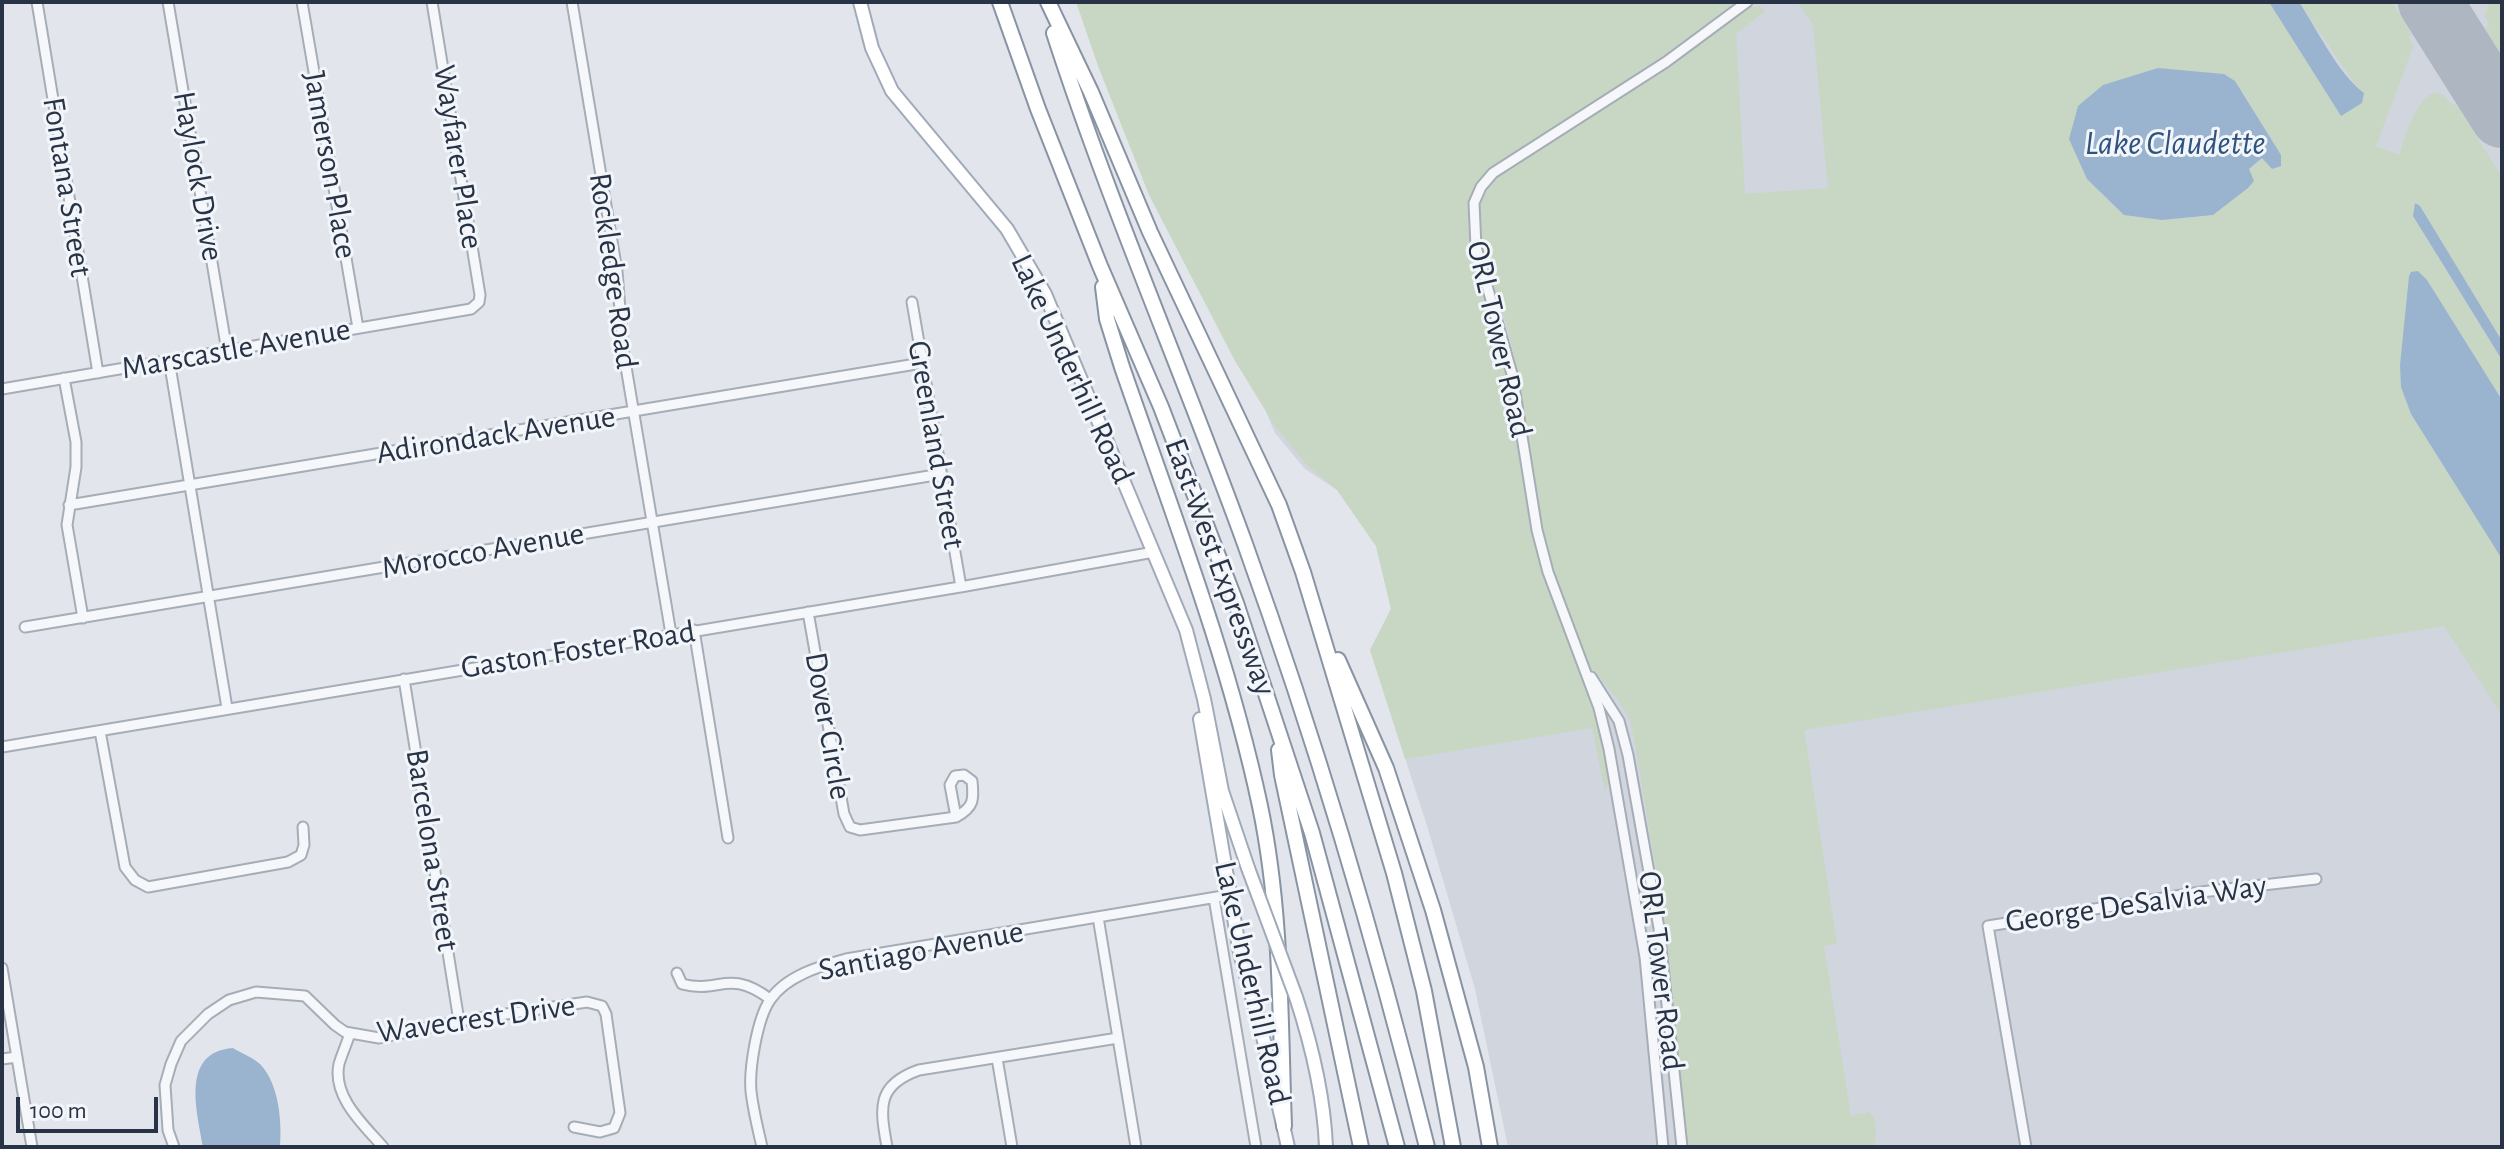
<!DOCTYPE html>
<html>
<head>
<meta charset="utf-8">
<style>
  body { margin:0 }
  #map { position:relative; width:2504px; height:1149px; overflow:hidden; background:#e2e6ec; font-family:"Alegreya Sans",sans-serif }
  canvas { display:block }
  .frame { position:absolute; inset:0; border:4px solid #283346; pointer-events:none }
  .scale { position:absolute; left:16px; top:1097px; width:142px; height:36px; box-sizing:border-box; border:4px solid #283346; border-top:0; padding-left:10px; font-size:24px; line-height:28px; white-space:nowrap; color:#283346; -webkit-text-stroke:6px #f2f5f9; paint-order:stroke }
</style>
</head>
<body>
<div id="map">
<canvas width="2504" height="1149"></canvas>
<div class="frame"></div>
<div class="scale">100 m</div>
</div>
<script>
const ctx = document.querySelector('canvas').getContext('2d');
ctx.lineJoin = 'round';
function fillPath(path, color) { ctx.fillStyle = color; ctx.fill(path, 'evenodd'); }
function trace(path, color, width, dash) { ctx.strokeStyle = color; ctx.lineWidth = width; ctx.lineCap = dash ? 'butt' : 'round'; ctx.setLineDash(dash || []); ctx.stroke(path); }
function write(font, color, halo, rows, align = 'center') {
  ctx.font = font + ' "Alegreya Sans",sans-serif'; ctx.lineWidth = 6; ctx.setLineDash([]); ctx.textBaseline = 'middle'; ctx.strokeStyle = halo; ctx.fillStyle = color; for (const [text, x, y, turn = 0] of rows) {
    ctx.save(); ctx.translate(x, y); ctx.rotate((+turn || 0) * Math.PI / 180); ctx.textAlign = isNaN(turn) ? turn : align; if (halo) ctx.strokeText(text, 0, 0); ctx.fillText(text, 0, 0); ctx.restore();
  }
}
fillPath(new Path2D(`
  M1081 2H2502V1147H1508L1475 989 1428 829 1370 650 1391 609 1376 546 1337 490 1305 469 1275 433 1243 358 1149 195 1089 31Z`), '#d0d5de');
fillPath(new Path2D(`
  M1076 2H1736L1654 62 1491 169C1478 183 1469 198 1468 217 1465 252 1493 315 1502 352 1515 409 1519 469 1532 526 1543 576 1562 622 1581 670 1589 691 1620 775 1605 791L1592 728 1405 759 1370 650 1391 609 1376 546 1337 490 1307 465 1275 426 1235 361 1149 195 1098 66Z
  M1797 2H2269L2341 116 2357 87 2299 2H2392L2412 35 2409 37 2413 47 2376 146 2399 155C2405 138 2425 65 2452 105L2456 104 2502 177V341L2420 206 2415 203 2424 235 2502 360V400L2427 280 2417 271 2411 414 2502 559V715L2444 626 1804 730 1837 944 1824 946 1851 1116 1869 1112 1874 1117 1876 1131 1875 1147H1688L1664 916 1634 739 1630 720 1619 701 1589 665 1553 568 1543 532 1515 361 1508 330 1480 243V205L1486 192 1501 173 1669 67 1748 7 1760 6 1765 11 1736 34 1745 194 1828 188 1813 24ZM2158 68 2224 74 2235 81 2281 155 2272 169 2262 158 2249 170 2248 188 2213 215 2162 220 2124 215 2087 179Z
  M2490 2H2502V56L2485 29 2489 25 2485 14Z`), '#c8d7c3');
fillPath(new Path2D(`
  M2269 2H2299C2317 29 2338 74 2364 93L2362 103 2341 116Z
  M2158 68 2224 74 2235 81 2281 155V166L2272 169 2262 158 2249 169 2254 181 2248 188 2213 215 2162 220 2124 215 2087 179 2069 139 2078 106 2103 85Z
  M2415 203 2420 206 2502 341V360L2413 216Z
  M2418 271 2427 280 2502 400V559L2411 414 2401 387 2400 365 2409 276 2411 272Z
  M233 1048C241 1053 254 1058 261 1065 279 1085 282 1121 280 1147H203C197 1111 180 1052 233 1048Z`), '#9ab4cf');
trace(new Path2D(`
  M2432 2 2438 16`), '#aeb6c2', 26);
trace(new Path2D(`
  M2430 2 2502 116`), '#aeb6c2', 64);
const minor = new Path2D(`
  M37 2 98 373
  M168 2 227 351
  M302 2 358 328
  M572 2 617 271 623 349 671 634
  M912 302 961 587
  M169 360 227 708
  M64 378 76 442V467L67 525 83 618
  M2 389 471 309 479 302 480 295 432 2
  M69 505 922 363
  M808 612 844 814 850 827 860 830 956 817C974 807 974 800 972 781L964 775 955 776 950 785 956 817
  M25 627 941 474
  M694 630 728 838
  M1591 677 1619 721 1628 755 1659 928 1682 1147
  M404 679 459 1021
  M100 731 125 867 135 880 148 887 288 862 301 855 304 845 303 827
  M2 747 966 586 1154 552
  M1214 898 1256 1147
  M1098 917 1136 1147
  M2 968 32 1147
  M677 973 682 984C720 994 728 968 770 999
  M350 1033C347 1043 342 1054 339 1064 332 1097 364 1125 383 1147
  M997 1058 1012 1147
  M2 1059 17 1057
  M174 1147 168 1130 165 1085 171 1064 181 1041 208 1014 229 1000 256 992 305 996 335 1025 345 1032 379 1038 459 1021 587 1002 602 1006 606 1014 620 1113 614 1128 600 1132 574 1127
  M762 1147C758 1129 753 1110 751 1091 749 1069 757 1019 770 1000 786 976 820 966 846 959L1229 895
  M887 1147C880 1108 876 1085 919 1070L1118 1038
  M1663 1147 1645 957 1609 749 1599 708 1548 572 1537 530 1512 374 1476 247 1474 203 1481 187 1493 173 1666 62 1747 2
  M2026 1147 1988 926 2201 892 2316 879`);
const major = new Path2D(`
  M860 2 872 48 892 91 1007 229 1045 294 1186 630 1204 699 1222 791 1248 868
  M1200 719 1240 953 1264 1041 1288 1147
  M1296 997C1312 1046 1324 1096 1326 1147`);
const highway = new Path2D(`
  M1000 2 1038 109 1100 266 1161 407 1236 603 1312 833 1397 1147
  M1048 2 1091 92 1150 232 1279 505 1303 572 1394 873 1424 991 1453 1147
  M1054 33C1110 206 1183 373 1245 544 1316 741 1376 943 1427 1147
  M1103 287 1107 319 1122 367C1172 512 1228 656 1260 806 1282 911 1280 1019 1284 1126
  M1338 660 1386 768 1433 910 1476 1067 1490 1147
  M1279 750 1282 775 1361 1147`);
trace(minor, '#a6adb7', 13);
trace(major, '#a0aab9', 16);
trace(highway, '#8893a4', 18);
trace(minor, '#f6f7fa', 9);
trace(major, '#fff', 12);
trace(highway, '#fff', 14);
const majorBridge = new Path2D(`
  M1248 868 1296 997`);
trace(majorBridge, '#a0aab9', 16, []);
trace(majorBridge, '#fff', 12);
write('32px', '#283346', '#f2f5f9', [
  ["Wayfarer Place",458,157,81],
  ["Jamerson Place",330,165,80],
  ["Haylock Drive",198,176,80],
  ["Fontana Street",67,187,81],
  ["Rockledge Road",613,271,82],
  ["ORL Tower Road",1499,339,77],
  ["Marscastle Avenue",236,349,-10],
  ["Lake Underhill Road",1072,369,65],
  ["Adirondack Avenue",496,435,-9],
  ["Greenland Street",936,445,80],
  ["Morocco Avenue",483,551,-10],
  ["East-West Expressway",1220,567,70],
  ["Gaston Foster Road",578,650,-9],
  ["Dover Circle",828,726,80],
  ["Barcelona Street",432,850,81],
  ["George DeSalvia Way",2136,904,-8],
  ["Santiago Avenue",921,951,-11],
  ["ORL Tower Road",1661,971,83],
  ["Lake Underhill Road",1252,983,77],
  ["Wavecrest Drive",476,1019,-8]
]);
write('italic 34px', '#2e537e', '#f2f5f9', [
  ["Lake Claudette",2175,144]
]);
</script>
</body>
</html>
